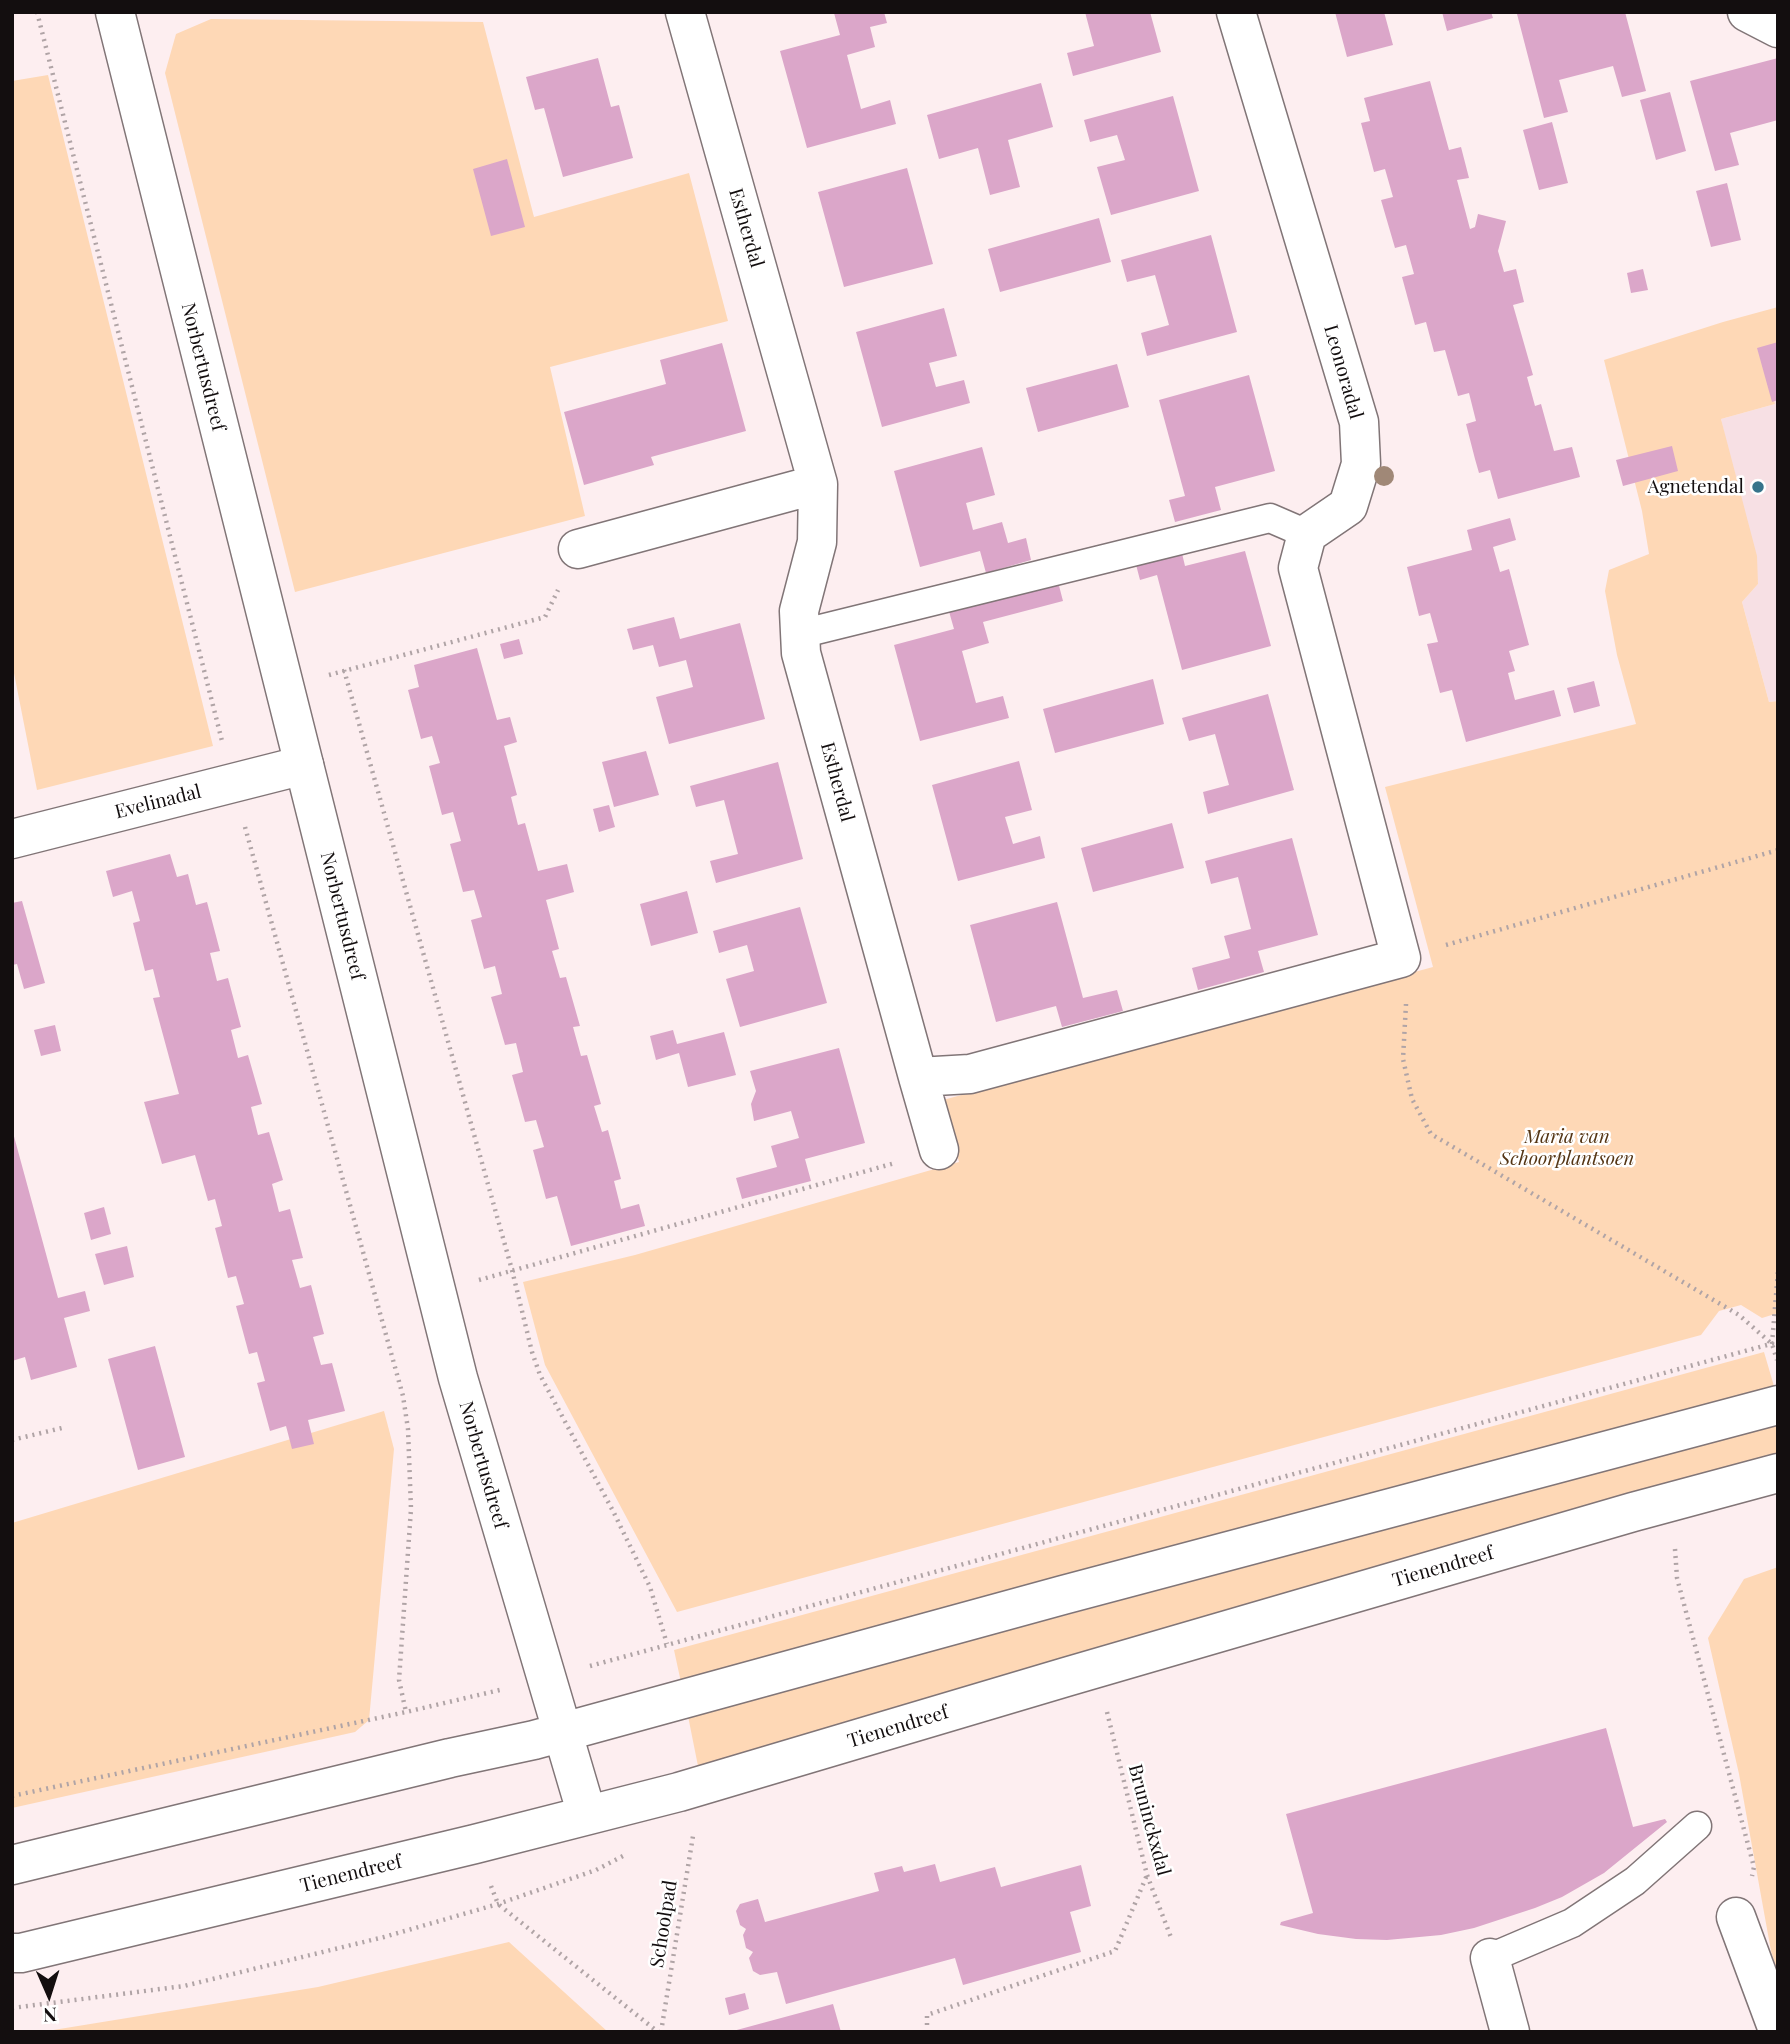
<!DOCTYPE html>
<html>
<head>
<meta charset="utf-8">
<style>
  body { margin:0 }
  #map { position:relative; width:1790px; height:2044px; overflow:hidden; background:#fdeef0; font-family:"Playfair Display",serif }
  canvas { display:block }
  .frame { position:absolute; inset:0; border:14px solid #130e0f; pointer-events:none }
  .north { position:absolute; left:14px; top:1960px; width:70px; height:70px; -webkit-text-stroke:5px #fff; paint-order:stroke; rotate:177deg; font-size:19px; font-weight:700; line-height:28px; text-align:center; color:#130e0f }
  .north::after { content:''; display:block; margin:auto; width:24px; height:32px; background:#130e0f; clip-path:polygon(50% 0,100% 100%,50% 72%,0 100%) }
</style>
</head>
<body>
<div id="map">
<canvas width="1790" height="2044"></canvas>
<div class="frame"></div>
<div class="north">N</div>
</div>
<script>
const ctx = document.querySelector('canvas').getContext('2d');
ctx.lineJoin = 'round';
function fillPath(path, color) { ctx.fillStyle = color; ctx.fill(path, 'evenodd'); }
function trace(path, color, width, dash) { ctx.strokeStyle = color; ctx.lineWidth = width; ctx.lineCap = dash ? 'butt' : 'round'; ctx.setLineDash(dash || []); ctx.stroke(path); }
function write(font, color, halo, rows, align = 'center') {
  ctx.font = font + ' "Playfair Display",serif'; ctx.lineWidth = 5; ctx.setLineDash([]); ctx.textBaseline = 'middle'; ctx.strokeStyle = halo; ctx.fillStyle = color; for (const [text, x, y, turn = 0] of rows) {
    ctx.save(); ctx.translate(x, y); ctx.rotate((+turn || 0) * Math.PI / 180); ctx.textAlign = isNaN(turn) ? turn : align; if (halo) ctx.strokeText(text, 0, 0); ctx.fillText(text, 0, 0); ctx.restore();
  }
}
fillPath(new Path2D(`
  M1778 342V701L1769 702 1742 602 1758 584 1721 419 1775 404 1757 348Z`), '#f7e0e4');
fillPath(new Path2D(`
  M211 19 483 22 534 217 689 173 728 321 550 367 585 516 295 592 165 73 176 34Z
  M48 75 213 746 37 790 12 663V81Z
  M1778 307V344L1760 349 1775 404 1721 419 1757 556 1758 584 1742 602 1769 702 1778 701V1313L1762 1318 1741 1305 1719 1311 1701 1335 677 1612 545 1365 523 1282 635 1255 959 1162 943 1100 1433 967 1385 787 1636 724 1617 655 1605 591 1609 570 1649 554 1642 511 1604 360 1723 322Z
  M1764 1352 1776 1393 682 1687 674 1650Z
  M384 1411 394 1449 369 1720 355 1732 12 1808V1523Z
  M1778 1425V1460L1102 1649 698 1766 688 1716Z
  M1778 1567V1973L1771 1951 1739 1774 1708 1638 1744 1579Z
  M509 1942 608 2032H41L318 1987Z`), '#fed8b6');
fillPath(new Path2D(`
  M884 12 887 23 870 27 875 47 847 55 861 109 890 100 896 124 807 148 780 51 840 35 834 13Z
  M1085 12H1150L1161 52 1073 76 1067 53 1094 46Z
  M1335 12H1384L1393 45 1347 57Z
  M1442 12H1491L1493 18 1447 31Z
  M1525 12H1625L1646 91 1622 97 1613 66 1559 80 1568 112 1544 118 1517 14Z
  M598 58 611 107 619 105 633 158 563 177 544 108 535 110 526 77Z
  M1778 58V120L1730 133 1739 165 1715 171 1690 81Z
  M1430 81 1449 150 1461 147 1469 178 1457 180 1470 229 1475 227 1478 214 1506 221 1498 251 1504 272 1516 269 1524 302 1513 305 1533 375 1527 377 1535 406 1541 404 1554 451 1572 447 1580 477 1498 499 1490 470 1479 473 1475 459 1466 424 1476 421 1469 393 1458 396 1445 350 1434 352 1426 322 1415 325 1402 277 1414 274 1406 245 1395 248 1381 200 1393 197 1385 169 1374 172 1361 123 1370 121 1364 98Z
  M1041 83 1053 127 1008 140 1020 187 990 195 978 148 939 159 927 115Z
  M1670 92 1686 151 1656 160 1640 100Z
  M1173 96 1199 191 1111 215 1097 167 1125 160 1117 135 1090 142 1084 120Z
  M1552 122 1568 183 1539 190 1523 130Z
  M507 159 525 227 491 236 473 169Z
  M907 168 933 264 844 287 818 192Z
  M1727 183 1741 240 1711 247 1696 191Z
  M1099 218 1111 262 1000 292 988 249Z
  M1211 235 1237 332 1147 356 1141 333 1169 325 1155 275 1127 282 1121 260Z
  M1643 269 1648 290 1631 293 1627 273Z
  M944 308 957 356 929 363 936 387 964 380 970 403 882 427 856 332Z
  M1778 342V400L1772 402 1757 348Z
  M722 343 746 431 651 457 654 465 584 485 564 412 666 384 660 360Z
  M1117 364 1129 407 1038 432 1026 388Z
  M1249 375 1275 471 1215 487 1221 510 1175 522 1169 500 1185 496 1159 400Z
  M1672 446 1678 471 1623 486 1616 460Z
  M982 447 995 495 966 503 973 530 1002 522 1008 543 1026 538 1031 560 986 573 980 551 920 567 894 471Z
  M1510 518 1516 540 1493 547 1500 572 1509 569 1529 645 1509 651 1515 671 1508 673 1515 700 1554 690 1561 716 1466 742 1452 690 1440 693 1427 644 1438 642 1430 613 1419 616 1407 567 1472 550 1467 530Z
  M1180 545 1185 566 1245 551 1271 646 1182 670 1157 575 1140 580 1134 557Z
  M1057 578 1063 601 983 622 989 643 962 651 976 703 1003 696 1009 718 920 741 894 645 954 629 948 608Z
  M674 617 680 639 740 623 765 719 669 744 656 697 693 687 686 660 659 667 653 645 633 650 627 629Z
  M519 639 523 654 504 659 500 644Z
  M477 648 497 720 510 717 517 742 504 746 517 795 511 797 518 825 525 823 538 871 567 864 574 892 546 900 559 949 552 951 560 978 566 977 580 1026 573 1027 581 1056 587 1055 601 1104 594 1106 602 1132 608 1130 621 1179 614 1181 621 1209 639 1204 645 1226 571 1246 557 1196 546 1199 533 1150 544 1147 536 1120 525 1122 512 1075 523 1072 516 1043 505 1045 491 997 502 994 495 966 484 969 471 920 482 917 474 890 463 892 450 844 461 841 453 812 442 815 429 766 440 763 432 736 421 739 408 690 419 687 414 665Z
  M1153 679 1164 724 1055 753 1043 709Z
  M1594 681 1600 706 1574 713 1567 688Z
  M1268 694 1294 790 1208 814 1203 792 1229 785 1215 734 1189 741 1182 718Z
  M646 751 659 795 614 807 602 762Z
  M1019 761 1032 810 1005 817 1013 844 1040 836 1045 858 958 881 932 785Z
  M778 762 803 859 716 883 710 861 738 854 724 800 696 807 690 786Z
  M609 805 615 827 599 832 593 809Z
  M1172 823 1184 868 1093 892 1081 848Z
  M1292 838 1318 935 1258 951 1264 972 1198 990 1192 968 1230 958 1224 936 1251 929 1238 877 1211 884 1205 861Z
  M170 854 177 877 188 874 196 905 207 902 220 951 210 953 217 981 228 978 241 1027 231 1030 238 1058 248 1055 262 1104 251 1107 258 1135 269 1132 283 1180 272 1184 279 1212 290 1209 303 1258 292 1260 300 1288 311 1285 324 1334 313 1337 321 1365 332 1363 345 1411 308 1420 314 1444 292 1449 286 1426 270 1431 257 1383 265 1381 257 1352 249 1354 236 1306 244 1304 236 1276 228 1278 215 1228 222 1226 215 1199 208 1201 195 1155 162 1164 144 1102 179 1094 153 998 160 997 153 969 145 971 133 923 140 921 132 891 113 897 106 871Z
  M687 891 698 933 651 946 640 904Z
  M22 901 45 983 24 989 17 964 12 965V903Z
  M1057 902 1083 998 1117 990 1123 1011 1062 1027 1056 1006 996 1022 970 925Z
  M800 907 827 1003 740 1027 726 979 754 971 747 945 719 953 713 931Z
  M55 1025 61 1051 41 1056 34 1030Z
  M673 1030 677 1044 724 1032 736 1075 688 1087 679 1053 656 1060 650 1036Z
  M839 1048 865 1143 805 1159 811 1181 742 1199 736 1178 777 1167 771 1146 799 1138 791 1111 754 1121 751 1104 756 1091 750 1071Z
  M12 1129 58 1298 85 1291 90 1311 64 1318 77 1367 31 1380 25 1357 12 1361Z
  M104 1207 111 1234 91 1240 84 1213Z
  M127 1246 134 1277 104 1285 95 1254Z
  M155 1346 185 1457 138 1470 108 1359Z
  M1606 1728 1633 1827 1665 1819 1667 1822 1604 1873 1562 1897 1535 1908 1474 1928 1441 1935 1387 1940 1356 1939 1318 1934 1280 1925 1281 1922 1313 1913 1286 1814Z
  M935 1864 940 1882 995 1867 1001 1887 1081 1865 1091 1906 1070 1912 1081 1952 963 1985 955 1958 786 2004 777 1972 760 1975 753 1971 749 1958 753 1952 746 1948 743 1935 746 1929 740 1925 736 1911 740 1904 758 1899 765 1922 879 1891 874 1873 902 1866 904 1872Z
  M745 1993 749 2009 729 2015 725 1998Z
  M833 2004 841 2032H733V2031Z`), '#dba6c9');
const service = new Path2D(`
  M800 634 1270 518 1307 534
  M1490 1958 1572 1923 1635 1881 1697 1826`);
const pedestrian = new Path2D(`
  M1490 1958 1510 2032`);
const minor = new Path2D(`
  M685 12 818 484 817 542 799 611 801 653 918 1077 970 1074 1401 958 1298 568 1307 534 1348 506 1361 464 1359 422 1236 12
  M1747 12 1778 28
  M578 549 818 484
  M12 839 304 765
  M918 1077 939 1150
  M1736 1917 1778 2030`);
const tertiary = new Path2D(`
  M115 12 458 1378 587 1815
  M12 1865 450 1758 534 1740 1063 1595 1778 1405
  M12 1953H21L475 1844 679 1792 1066 1677 1633 1512 1778 1473`);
trace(service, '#817577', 31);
trace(pedestrian, '#817577', 41);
trace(minor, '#817577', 41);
trace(tertiary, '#817577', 41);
trace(new Path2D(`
  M37 12 222 741
  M344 670 512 1270 532 1352 540 1375 613 1511 650 1587 667 1644
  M329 675 545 617 558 590
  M245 827 403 1396 408 1429 411 1509 399 1680 406 1712
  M1446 945 1778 850
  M1406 1004 1403 1059 1412 1099 1431 1134 1739 1315 1772 1344 1777 1360
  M479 1280 895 1163
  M1772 1344 1778 1271
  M12 1440 66 1427
  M1675 1549 1677 1578 1754 1867 1752 1876
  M590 1666 1778 1342
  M1107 1712 1147 1875 1172 1940
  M12 1796 406 1712 504 1689
  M491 1886 498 1904 658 2032
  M12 2008 184 1986 384 1937 498 1904 596 1870 623 1856
  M661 2032 693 1836
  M927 2032V2015L1115 1951 1147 1875`), '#b0a4a6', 4.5, [2, 5]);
trace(service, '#fff', 28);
trace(pedestrian, '#fff', 38);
trace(minor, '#fff', 38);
trace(tertiary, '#fff', 38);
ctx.fillStyle = '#a08877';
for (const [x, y] of [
  [1384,476]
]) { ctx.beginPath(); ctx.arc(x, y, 10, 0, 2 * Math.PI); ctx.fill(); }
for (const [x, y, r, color] of [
  [1758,487,7,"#37748b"]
]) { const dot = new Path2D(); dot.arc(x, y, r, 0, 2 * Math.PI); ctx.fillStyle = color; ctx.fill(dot); trace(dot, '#fff', 2.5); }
write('19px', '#130e0f', '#fff', [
  ["Estherdal",746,228,74],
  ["Norbertusdreef",203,367,76],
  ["Leonoradal",1343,372,74],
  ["Estherdal",837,782,75],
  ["Evelinadal",158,802,-14],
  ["Norbertusdreef",342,916,76],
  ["Norbertusdreef",483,1465,74],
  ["Tienendreef",1443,1567,-16],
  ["Tienendreef",898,1727,-17],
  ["Bruninckxdal",1149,1820,75],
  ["Tienendreef",351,1874,-14],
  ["Schoolpad",664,1924,-81]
]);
write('19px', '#130e0f', '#fff', [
  ["Agnetendal",1744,487]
], 'right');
write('italic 19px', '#543514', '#fff', [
  ["Maria van",1567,1137],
  ["Schoorplantsoen",1567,1159]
]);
</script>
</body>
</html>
